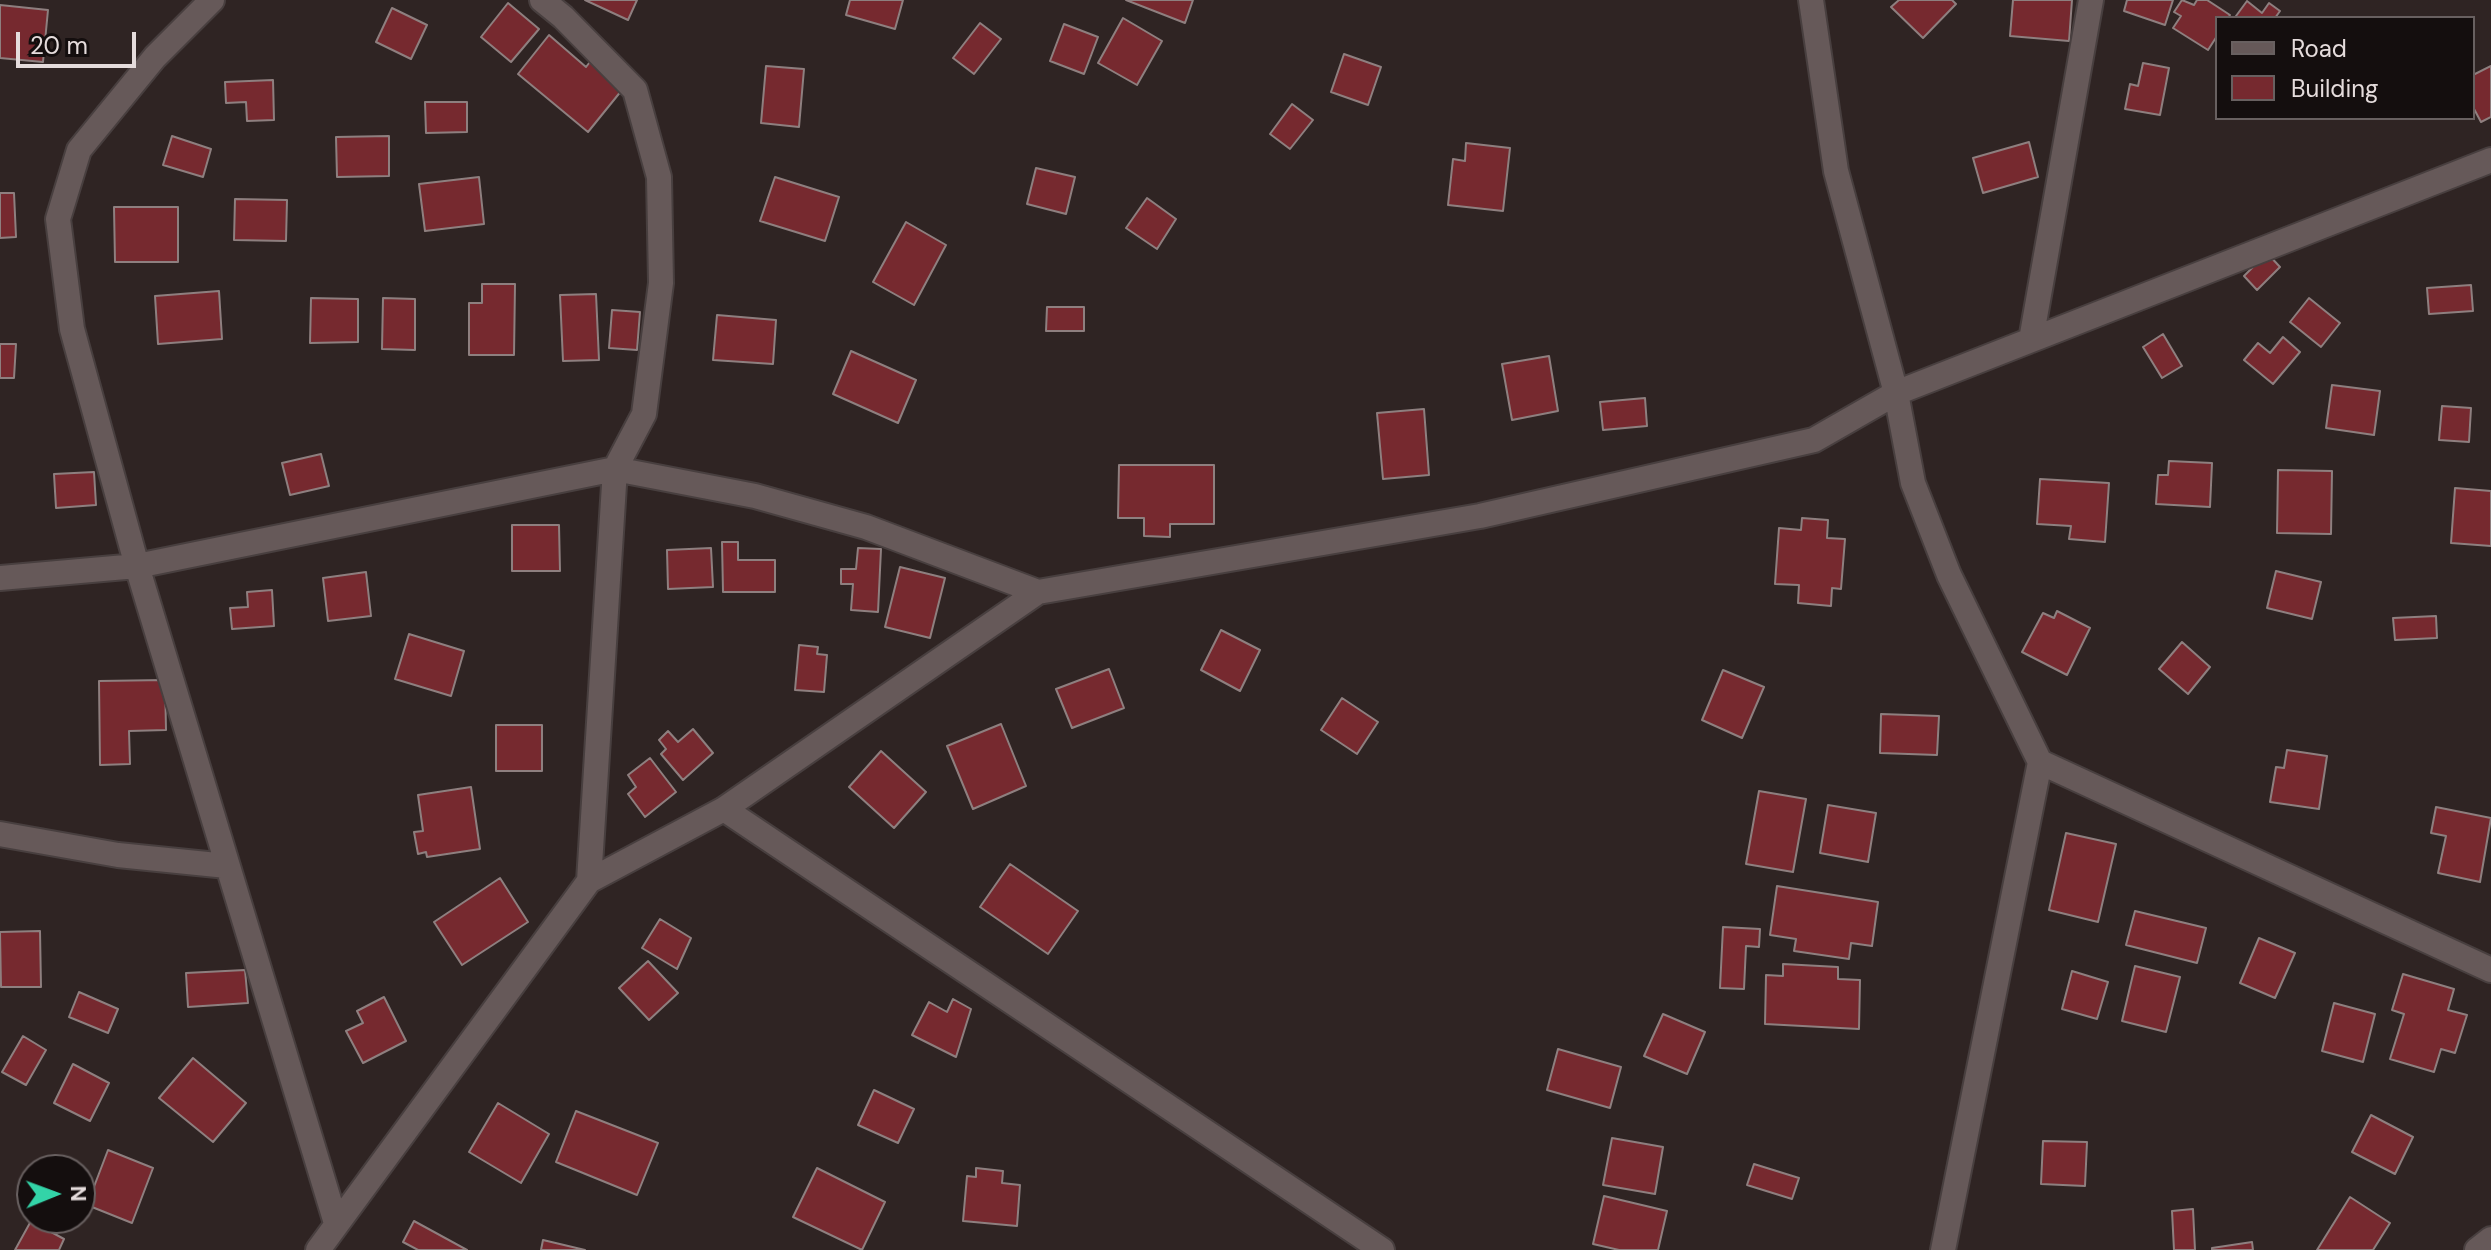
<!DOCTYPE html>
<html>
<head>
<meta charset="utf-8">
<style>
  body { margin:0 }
  #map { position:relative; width:2491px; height:1250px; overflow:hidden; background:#2f2423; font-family:"DM Sans",sans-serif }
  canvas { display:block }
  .legend { position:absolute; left:2215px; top:16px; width:260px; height:104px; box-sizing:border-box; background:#140e0e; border:2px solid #686060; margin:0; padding:10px 14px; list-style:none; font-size:24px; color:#e5dcdc }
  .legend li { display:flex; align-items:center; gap:16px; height:40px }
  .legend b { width:40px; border:2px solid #686060 }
  .north { position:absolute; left:16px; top:1154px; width:80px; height:80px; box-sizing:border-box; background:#140e0e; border:2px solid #686060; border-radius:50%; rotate:89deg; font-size:22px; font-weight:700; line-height:32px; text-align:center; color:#e5dcdc }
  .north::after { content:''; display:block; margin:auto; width:28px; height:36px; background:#33d4a8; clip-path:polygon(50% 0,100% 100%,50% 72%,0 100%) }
  .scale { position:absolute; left:16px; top:32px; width:120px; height:36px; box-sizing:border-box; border:4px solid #e5dcdc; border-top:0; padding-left:10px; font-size:24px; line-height:28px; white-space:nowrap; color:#e5dcdc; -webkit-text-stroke:6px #140e0e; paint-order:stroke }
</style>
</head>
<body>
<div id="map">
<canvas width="2491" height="1250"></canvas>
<ul class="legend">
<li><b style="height:10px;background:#665959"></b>Road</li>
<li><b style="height:22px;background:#76292f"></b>Building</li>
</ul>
<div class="north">N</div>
<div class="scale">20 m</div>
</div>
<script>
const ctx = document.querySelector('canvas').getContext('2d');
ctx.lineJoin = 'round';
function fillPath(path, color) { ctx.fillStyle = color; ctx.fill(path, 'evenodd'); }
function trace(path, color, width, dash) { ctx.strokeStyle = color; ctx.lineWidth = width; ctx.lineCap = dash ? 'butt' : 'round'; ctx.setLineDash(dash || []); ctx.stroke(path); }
const building = new Path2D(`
  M585 0H637L628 20Z
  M850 0H903L895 29 846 15Z
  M1126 0H1193L1185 23Z
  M1899 0H1952L1956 4 1923 38 1891 7Z
  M2013 0H2072L2069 41 2010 36Z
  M2127 0H2173L2165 25 2124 11Z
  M2182 0 2194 5 2197 0H2207L2230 15 2228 18H2217V36L2208 50 2173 28 2181 16 2174 12Z
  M2247 1 2262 13 2269 3 2280 11 2275 18H2239L2236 16Z
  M508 3 539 29 511 62 481 37Z
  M0 5 48 10 43 62 0 58Z
  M392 8 427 25 411 59 376 42Z
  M1123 18 1162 41 1137 85 1098 63Z
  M980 23 1001 39 974 74 953 58Z
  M1064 24 1098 37 1084 74 1050 61Z
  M549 35 586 67 593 58 626 85 588 132 518 74Z
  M1344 54 1381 67 1368 105 1331 92Z
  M2143 63 2169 68 2160 115 2125 109 2130 84 2138 86Z
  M766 66 804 69 799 127 761 123Z
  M2491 66V117L2481 122 2473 107V75Z
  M273 80 274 120 247 121 246 102 226 103 225 82Z
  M425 102H467V132L426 133Z
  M1292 104 1313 120 1290 149 1270 134Z
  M172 136 211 149 203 177 163 165Z
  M389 136V176L337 177 336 137Z
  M2029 142 2038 177 1983 193 1973 158Z
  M1466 143 1510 148 1503 211 1448 205 1453 159 1465 161Z
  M1036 168 1075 177 1066 214 1027 204Z
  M479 177 484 224 425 231 419 184Z
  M775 177 839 197 825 241 760 221Z
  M0 193H14L16 237 0 238Z
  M1147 198 1176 219 1157 249 1126 228Z
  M235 199 287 200 286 241 234 240Z
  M114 207H178V262H115Z
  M906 222 946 245 914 305 873 282Z
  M2267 253 2280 267 2257 290 2244 276Z
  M482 284H515L514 355H469V303H482Z
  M2471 285 2473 311 2429 314 2427 288Z
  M219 291 222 339 158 344 155 296Z
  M596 294 599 360 563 361 560 295Z
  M311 298 358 299V342L310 343Z
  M383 298 415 299V350L382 349Z
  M2309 298 2340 323 2321 347 2290 322Z
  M1047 307H1084V331H1046Z
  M612 310 640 312 637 350 609 348Z
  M717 315 776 320 773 364 713 360Z
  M2163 334 2182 366 2162 378 2143 347Z
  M2283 337 2300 352 2273 384 2244 360 2258 343 2270 353Z
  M0 344H16L14 378H0Z
  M851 351 916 380 898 423 833 394Z
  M1549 356 1558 411 1512 420 1502 364Z
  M2332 385 2380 391 2374 435 2326 428Z
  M1645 398 1647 426 1603 430 1600 402Z
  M2442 406 2471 408 2469 442 2439 440Z
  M1424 409 1429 475 1383 479 1377 413Z
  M321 454 329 486 290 495 282 463Z
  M2169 461 2212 463 2210 507 2156 504 2158 475H2168Z
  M1119 465H1214V524H1170V537L1144 536V518H1118Z
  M2278 470 2332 471 2331 534 2277 533Z
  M94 472 96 505 56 508 54 474Z
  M2040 479 2109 483 2105 542 2069 539 2071 526 2037 524Z
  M2455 488 2491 491V546L2451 543Z
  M1802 518 1828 520 1827 538 1845 539 1841 589 1832 588 1831 606 1798 603 1799 585 1775 584 1779 528 1801 530Z
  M512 525H559L560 571H512Z
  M722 542H738V560H775V592H723Z
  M711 548 713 587 668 589 667 550Z
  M858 548 881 549 878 612 851 610 853 584H841V569H856Z
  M900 567 945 578 930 638 885 627Z
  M2276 571 2321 582 2312 619 2267 608Z
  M366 572 371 616 328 621 323 578Z
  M272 590 274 626 232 629 230 608 248 607 247 592Z
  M2057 611 2090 628 2067 675 2022 652 2043 613 2054 618Z
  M2436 616 2437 638 2395 640 2393 618Z
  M1221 630 1260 650 1240 691 1201 670Z
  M409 634 464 651 451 696 395 679Z
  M2182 642 2210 667 2188 694 2159 669Z
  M799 645 818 647 817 654 827 655 824 692 795 690Z
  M1109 669 1124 708 1072 728 1056 689Z
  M1723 670 1764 687 1742 738 1702 720Z
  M165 680 166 730 129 731 130 764 100 765 99 681Z
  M1342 698 1378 722 1357 754 1321 730Z
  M1881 714 1939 716 1937 755 1880 753Z
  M1001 724 1026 786 973 809 947 746Z
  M496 725H542V771H496Z
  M693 729 713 753 683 780 661 754 666 749 659 740 668 731 678 742Z
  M2287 750 2327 756 2319 809 2270 802 2276 767 2284 768Z
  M881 751 926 792 894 828 849 787Z
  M650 758 676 792 645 817 628 794 636 787 628 775Z
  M471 787 480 849 427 857 426 852 418 854 414 832 423 831 418 795Z
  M1759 791 1806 799 1793 872 1746 864Z
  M1828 805 1876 813 1868 862 1820 853Z
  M2436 807 2491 818 2480 882 2438 873 2446 836 2431 833Z
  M2066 833 2116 844 2098 922 2049 910Z
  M1010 864 1078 911 1048 954 980 907Z
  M500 878 528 922 462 965 434 922Z
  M1777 886 1878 902 1872 946 1851 943 1849 959 1794 951 1796 939 1770 935Z
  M2135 911 2206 928 2197 963 2126 945Z
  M660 919 691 938 677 969 642 948Z
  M1723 927 1760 929 1759 947 1746 946 1744 989 1720 988Z
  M40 931 41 987H1L0 932Z
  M2259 938 2295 953 2275 998 2240 983Z
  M648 961 678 993 649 1020 619 988Z
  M1783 964 1838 967V979L1860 980 1859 1029 1765 1024 1766 975 1783 976Z
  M2135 966 2180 977 2166 1032 2122 1021Z
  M245 970 248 1003 188 1007 186 973Z
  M2072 971 2108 982 2097 1019 2062 1009Z
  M2403 974 2454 989 2448 1010 2467 1015 2455 1053 2441 1049 2434 1072 2390 1059 2404 1014 2392 1010Z
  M79 992 118 1009 108 1033 69 1017Z
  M384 997 406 1041 363 1063 346 1031 363 1023 357 1011Z
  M953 999 971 1009 956 1057 912 1035 929 1002 947 1012Z
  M2334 1003 2375 1014 2363 1062 2322 1051Z
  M1663 1014 1705 1032 1687 1074 1644 1056Z
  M23 1036 46 1050 26 1085 2 1072Z
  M1558 1049 1621 1067 1610 1108 1547 1090Z
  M193 1058 246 1103 213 1142 159 1098Z
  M73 1064 109 1083 90 1121 54 1103Z
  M874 1090 914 1109 898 1143 858 1125Z
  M498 1103 549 1134 521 1183 469 1152Z
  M576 1111 658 1143 637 1195 556 1162Z
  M2371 1115 2413 1137 2395 1174 2352 1152Z
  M1612 1138 1663 1147 1655 1194 1603 1185Z
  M2043 1141 2087 1142 2085 1186 2041 1184Z
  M108 1150 153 1168 132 1223 87 1205Z
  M1754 1164 1799 1178 1792 1199 1747 1185Z
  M817 1168 885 1202 862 1250 793 1217Z
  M976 1168 1003 1171 1002 1183 1020 1185 1017 1226 963 1221 967 1176 976 1177Z
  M1604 1196 1667 1211 1658 1250H1619L1593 1244Z
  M2350 1197 2390 1223 2373 1250H2317Z
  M2193 1209 2195 1250H2174L2172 1211Z
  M31 1221 64 1239 59 1250H15Z
  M414 1221 467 1250H418L403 1242Z
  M543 1240 585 1250H541Z
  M2252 1242 2253 1250H2212V1248Z`);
fillPath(building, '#76292f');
trace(building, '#8e7f7f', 2);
const street = new Path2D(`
  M212 0 155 57 79 150 58 219 72 329 137 566 336 1223
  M542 0 563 17 635 90 659 177 661 283 644 414 615 469 589 881
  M1811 0 1836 171 1896 393 1913 483 1949 575 2040 762 2491 970
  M2031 340 2091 0
  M0 578 137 566 615 469 755 496 866 527 1038 592
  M724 809 1382 1250
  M0 834 118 855 227 866
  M318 1250 589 881 724 809 1038 592 1480 516 1814 440 1896 393 2491 160
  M1943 1250 2040 762
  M2477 1250 2491 1239`);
trace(street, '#483f3f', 28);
trace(street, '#665959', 24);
</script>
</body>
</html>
